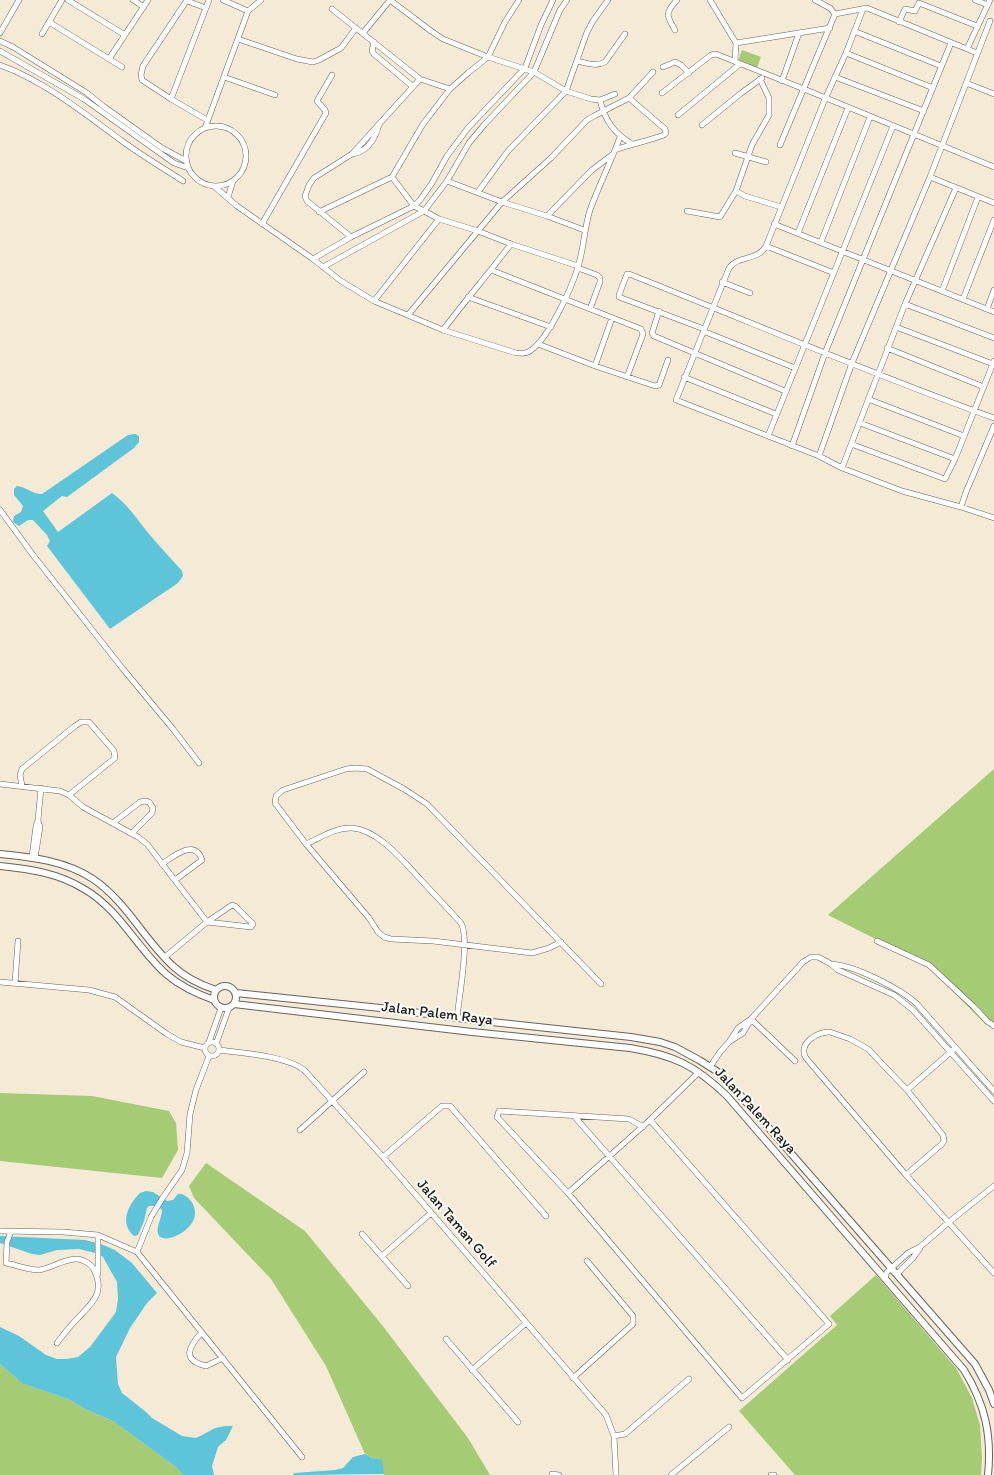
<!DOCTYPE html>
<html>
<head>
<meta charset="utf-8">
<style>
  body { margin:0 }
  canvas { display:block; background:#f4ead5 }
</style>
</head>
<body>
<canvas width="994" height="1475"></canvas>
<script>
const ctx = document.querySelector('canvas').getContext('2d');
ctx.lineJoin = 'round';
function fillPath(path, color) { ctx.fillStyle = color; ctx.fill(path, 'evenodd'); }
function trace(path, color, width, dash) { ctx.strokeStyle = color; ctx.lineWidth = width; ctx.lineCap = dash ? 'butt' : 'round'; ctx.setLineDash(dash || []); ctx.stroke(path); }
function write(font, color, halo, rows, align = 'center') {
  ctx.font = font + ' Itim,sans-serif'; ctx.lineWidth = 4; ctx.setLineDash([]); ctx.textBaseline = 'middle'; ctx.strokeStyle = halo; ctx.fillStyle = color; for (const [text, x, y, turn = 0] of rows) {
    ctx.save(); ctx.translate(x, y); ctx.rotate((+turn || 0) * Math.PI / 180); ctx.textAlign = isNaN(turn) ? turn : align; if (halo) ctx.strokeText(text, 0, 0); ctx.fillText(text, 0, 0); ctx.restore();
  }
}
fillPath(new Path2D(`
  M742 50 761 57 757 68 738 61Z
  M994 769V1028L985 1024 927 965 828 915Z
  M0 1093 92 1096 169 1111 176 1123 178 1150 162 1178 0 1161Z
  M206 1163 305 1231 382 1325 468 1438 490 1475H384V1474L372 1458 365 1454 326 1366 271 1279 194 1198 189 1186Z
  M876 1275 956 1368 972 1398 980 1425 982 1458 981 1475H795L739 1411 837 1325 830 1316Z
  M0 1364 23 1384 68 1399 85 1409 113 1421 176 1467 183 1475H0Z`), '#a6cb75');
fillPath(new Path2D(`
  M135 434 139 436V442L134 448 67 497 62 496 43 511 58 532 112 493C126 503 135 516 145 529 157 544 170 557 182 571L183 576 178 583 110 629 47 546 50 541 47 535 33 520H28L19 526 13 522 14 516 21 512 23 506 14 495V489L17 486C27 487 32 494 42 494L128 435Z
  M146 1191 153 1192 167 1201 173 1200 178 1194H182C188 1197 192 1201 194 1207 202 1229 162 1247 158 1234 156 1226 162 1218 162 1210L158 1206H149L147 1208 144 1221 138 1235 134 1236C119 1223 128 1205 140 1193Z
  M0 1236 85 1240 101 1244 115 1250 132 1263 157 1293 147 1303 130 1328 116 1357 118 1384 122 1393 146 1412 152 1418 182 1436 196 1438C211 1431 215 1425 233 1426L226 1440 218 1447 212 1466 214 1475H183L176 1467 113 1421 85 1409 68 1399 23 1384 0 1364V1327L19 1336 46 1355 57 1359H67L78 1357 90 1347 116 1312 118 1299 117 1282 103 1257 99 1254 79 1249 57 1250 40 1255 32 1254 0 1243Z
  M365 1454 372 1458 382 1460 384 1474 292 1475 295 1473 335 1470 343 1468 353 1457Z`), '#5dc4da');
const minor = new Path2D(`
  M68 0 125 35
  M133 0 144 7
  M187 0 143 66 141 75 142 80 171 99 207 120
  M223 0 248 11
  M710 0 736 43 735 61
  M815 0 830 8 835 14
  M975 0 988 5
  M187 1 206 8
  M332 9 420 79 450 89
  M863 9 846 53 825 99 766 246C758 261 738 255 729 268L676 400 819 456 842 468 902 491 961 507 994 518
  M835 14 867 8 977 53
  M49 22 122 67
  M899 22 905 9 915 11 919 3 977 26
  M675 30C666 15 665 13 677 0
  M854 31 941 66
  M0 33 19 0
  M363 33 390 0 431 31 443 39 488 57 534 72 566 91 591 99 600 100 615 94
  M42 34 62 0
  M238 39 297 59 313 62 319 60 341 48 356 28
  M0 41 13 47 87 93 103 106 162 148 186 161
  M374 42 372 51 374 54 412 86
  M736 43 830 28
  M967 49 990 0
  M0 51 84 99 174 163 188 168
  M846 53 933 88
  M109 59 148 0
  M577 61C586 63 596 67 605 62L625 34
  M0 65C43 80 85 114 122 141 141 155 163 168 183 181
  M663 67 675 62 681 65 689 73
  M224 77 275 95
  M835 77 924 111
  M782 81 799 33
  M966 83 994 94
  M662 93 711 55 716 54 804 89 994 167
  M171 99 209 0
  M600 100C605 121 614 133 632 144
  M678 115 740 64
  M702 125 740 94 762 78
  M186 156a30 30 0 1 1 60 0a30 30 0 1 1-60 0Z
  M205 128 248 11 261 0
  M780 145 835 14
  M615 150C631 144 648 141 664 135L666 133 665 129 629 98
  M735 153 766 162
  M352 154C368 152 375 139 379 125
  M392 177 414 206 424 211 439 219 478 231 511 244 578 266
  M930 177 994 203
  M447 181 502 202 547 216 584 230
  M215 187 237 206 313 259 351 237 414 206 420 200 432 183 447 156 468 128 525 68 541 25 553 0
  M736 191 745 196 781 207
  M478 192 508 151 566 91 587 32 593 21 608 0
  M228 197 233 181
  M687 211 720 217 736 191 752 145 769 115V98L760 79
  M319 212 392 177 423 124 450 89 468 73 488 57 505 22 519 0
  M547 216 592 170 612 155
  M262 224 326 113 325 110 317 101 332 75
  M774 224 994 312
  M798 233 848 108
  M351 237 307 201 305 196 309 185 314 178 352 154 420 79
  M821 242 870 117
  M766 246 834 273
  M313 259 341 281 374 301 443 330 516 353C520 353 524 354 528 352 547 343 572 287 578 267 584 248 584 229 590 210 599 185 611 162 620 137
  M323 267 424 211 447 181 469 143 484 125 534 72 560 10 567 0
  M578 268 597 275 600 278V282L590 309
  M491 270 641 329 643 334 627 377
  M722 282 750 293
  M942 291 978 197
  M468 297 551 327
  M963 299 994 220
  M374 301 439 219
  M905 304 994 338
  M987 309 994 290
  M659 311 652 333 654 336 785 391
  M408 315 502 202 551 158 587 120 594 116 629 98 653 72
  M896 327 993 364
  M704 329 619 297V295L627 274H629C751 322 871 374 994 418
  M443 330C465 301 489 273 511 244
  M703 331 795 368
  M538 344 595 366 655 386 659 385 668 360
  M887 348 984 387
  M595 366 612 318
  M684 377 776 414
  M868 399 964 436
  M860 423 955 459
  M768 436 893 126
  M851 444 945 479 955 459 994 361
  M792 446 825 353 951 43
  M819 456 852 363 930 177 990 21
  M842 468 905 304 956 188
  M961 507 966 492 994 426
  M0 510 33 555 123 669 173 729 199 763
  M0 784 60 791 69 795 83 807 138 837 147 844 207 922 251 927 253 924 235 906 232 905 207 922 165 957
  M22 786 20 775 22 769 75 726 81 722H89L114 751 115 758 69 795
  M113 823 140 802 145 801 149 802 153 808 152 813 132 833
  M306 844C320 838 336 827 352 828 379 830 404 862 421 880 435 895 448 909 461 923 470 938 459 997 457 1018
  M32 857 36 826 38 820 41 788
  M35 858 40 827 38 821
  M162 864C174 856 195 838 202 860L175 880
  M877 941 929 965 974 1007 987 1021 994 1026
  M561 942 549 948 532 953 433 941 391 939 384 937 378 932 369 918 306 844 275 803 276 796 283 790 346 769 355 768 367 769 404 789 427 804 601 984
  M831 964C854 965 899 988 916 1003L994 1091
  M0 982 89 990 115 997 167 1034 181 1042 205 1048
  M15 983 18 941
  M751 1019 795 1061
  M205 1049a7 7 0 1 1 14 0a7 7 0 1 1-14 0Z
  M209 1042 221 1008
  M729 1042 738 1028 751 1019 803 962 811 957H818L831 964 838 970 894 995 913 1010 994 1101
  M216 1044 229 1008
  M219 1050C241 1053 289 1056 305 1071L383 1157 606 1415 614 1436 616 1475
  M710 1067 720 1052 729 1042 743 1033 750 1021
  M907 1090 953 1050
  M574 1116 788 1360
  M650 1120 829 1324 742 1398 568 1193 650 1120 699 1072
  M300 1130 364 1072
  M383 1157 442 1106H450L546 1216
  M906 1175 942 1144 944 1141 943 1135 907 1090 868 1049 850 1039 830 1032C818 1031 797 1044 806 1058L906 1175 994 1273
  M568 1193 497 1117 499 1111 629 1119 643 1127
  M0 1231 63 1232 98 1235 137 1252 302 1457
  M11 1231 7 1242 6 1263C16 1265 29 1270 39 1270 52 1268 63 1259 77 1259 82 1259 92 1264 94 1270 106 1293 91 1304 77 1319 70 1326 63 1335 57 1343
  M362 1234 408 1286
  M137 1252 151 1217 162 1199 182 1170 187 1153 190 1114 196 1090 209 1056
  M382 1256 431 1213
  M98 1274V1235
  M897 1274 913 1258 920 1248
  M885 1278 887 1272 908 1253 920 1247 949 1222 994 1186
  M201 1333C189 1347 181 1360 206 1366L223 1358
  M446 1339 518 1422
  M472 1370 526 1323
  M573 1378 633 1324V1316L587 1261
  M614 1436 625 1434 689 1379
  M552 1475V1474L559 1475
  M671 1475 729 1427
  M771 1475H774`);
const tertiary = new Path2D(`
  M0 854C32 857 66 861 93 879 127 902 144 940 174 967 186 978 201 985 216 990
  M0 866C30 869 58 873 84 889 119 909 137 948 166 974 180 986 197 994 214 1000
  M214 997a11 11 0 1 1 22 0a11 11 0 1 1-22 0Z
  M236 993 390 1009 473 1020 631 1037 660 1042 675 1047 699 1060 718 1072 733 1087 975 1364 989 1390 994 1404
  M234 1004 472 1032 630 1048C673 1055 695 1065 727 1096L964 1370C985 1404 992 1435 988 1475`);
trace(minor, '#68645d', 6);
trace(tertiary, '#68645d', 8);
trace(minor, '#fff', 5);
trace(tertiary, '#fff', 6);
write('15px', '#1c1c1c', '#fdfcf7', [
  ["Jalan Palem Raya",437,1014,7],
  ["Jalan Palem Raya",755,1111,47],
  ["Jalan Taman Golf",456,1224,49]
]);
</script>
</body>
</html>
